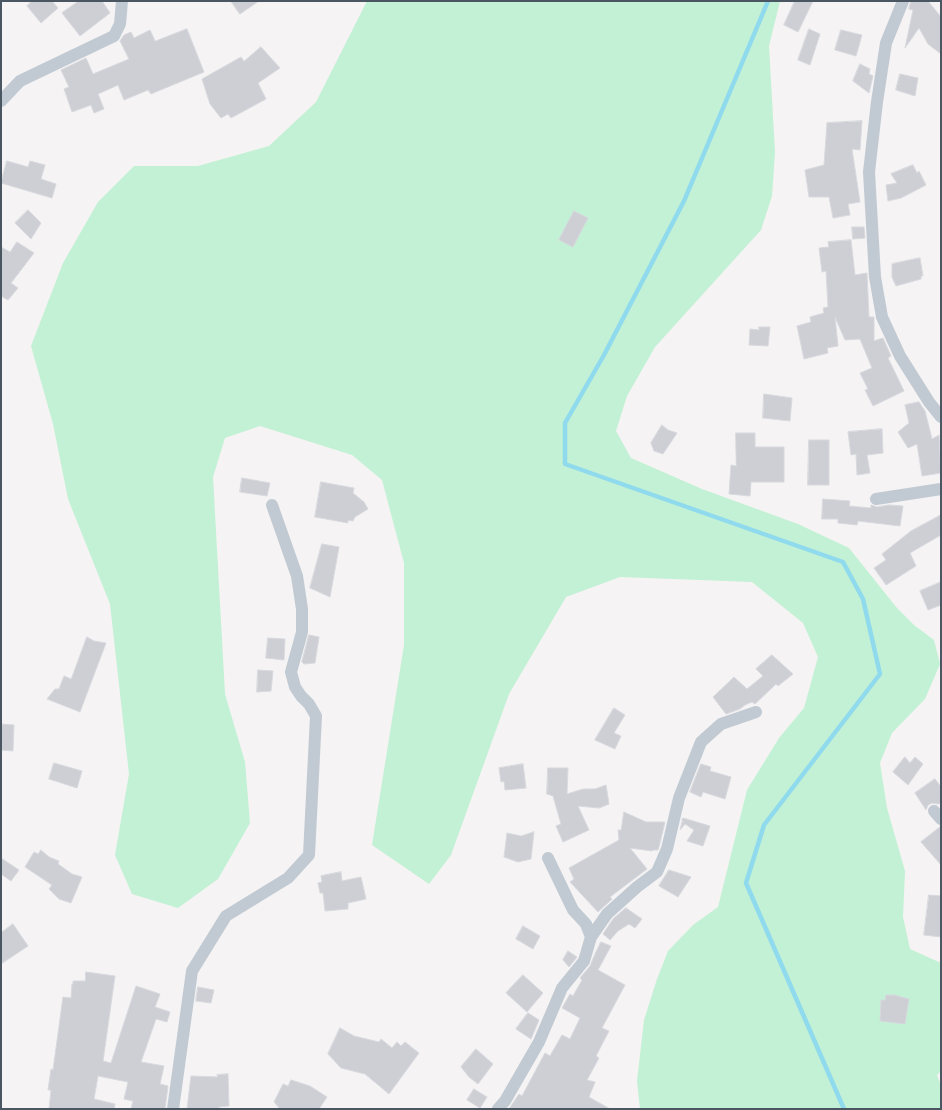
<!DOCTYPE html>
<html>
<head>
<meta charset="utf-8">
<style>
  body { margin:0 }
  #map { position:relative; width:942px; height:1110px; overflow:hidden; background:#f5f3f3; font-family:Barlow,sans-serif }
  canvas { display:block }
  .frame { position:absolute; inset:0; border:2px solid #4a5661; pointer-events:none }
</style>
</head>
<body>
<div id="map">
<canvas width="942" height="1110"></canvas>
<div class="frame"></div>
</div>
<script>
const ctx = document.querySelector('canvas').getContext('2d');
ctx.lineJoin = 'round';
function fillPath(path, color) { ctx.fillStyle = color; ctx.fill(path, 'evenodd'); }
function trace(path, color, width, dash) { ctx.strokeStyle = color; ctx.lineWidth = width; ctx.lineCap = dash ? 'butt' : 'round'; ctx.setLineDash(dash || []); ctx.stroke(path); }
fillPath(new Path2D(`
  M367 1H780L769 46 775 152 772 196 761 230 655 347 627 396 616 431 631 458 702 489 798 524 849 548 897 608 914 625 934 640 940 664 925 699 892 733 880 763 887 808 905 871 903 917 910 949 941 963V1071L937 1075 941 1086V1109H640L637 1081 644 1020 657 979 668 951 693 925 718 907 747 790 779 738 804 708 818 657 803 623 752 582 620 577 566 597 509 694 451 855 429 884 372 845 404 645V563L382 480 352 455 260 426 225 438 213 477 225 694 245 762 250 823 218 879 178 908 132 894 115 855 129 774 110 604 68 499 53 424 31 346 63 263 98 202 134 166H198L269 146 316 102Z`), '#c3f1d5');
trace(new Path2D(`
  M768 1 684 201 604 355 565 423V464L843 562 863 599 880 674 764 825 746 883 844 1109`), '#90daee', 4.5);
const building = new Path2D(`
  M32 1H52L58 8 41 23 27 6Z
  M79 1H102L110 13 80 36 62 13Z
  M231 1H259L240 14Z
  M795 1H813L798 32 784 25Z
  M911 1H928L941 17V54L928 44 919 28 905 48 913 10 909 9Z
  M187 29 204 72 151 94 148 90 124 100 118 85 98 94 104 109 94 113 91 105 72 112 64 89 69 87 61 70 86 58 93 74 129 59 120 41 124 35 131 32 134 38 150 30 155 41Z
  M809 29 820 34 810 65 798 60Z
  M841 30 862 35 856 56 835 50Z
  M261 47 280 68 258 83 266 99 231 118 228 114 221 118 210 104 202 79 241 57 244 61Z
  M860 64 870 69 869 74 873 76 869 93 853 81Z
  M900 74 918 78 915 96 896 90Z
  M862 121 860 150 852 149 860 202 848 204 850 215 833 218 829 197H809L805 170 824 165 827 123Z
  M7 161 28 167 30 161 45 165 41 179 56 184 52 198 1 183Z
  M913 165 917 173 919 171 926 185 901 198 888 201 886 185 897 183 891 174Z
  M28 210 41 223 31 239 15 223Z
  M574 211 588 218 573 247 559 240Z
  M852 227H864L865 238 853 239Z
  M851 240 855 275 867 273 869 317H874V341L883 338 891 356 888 358 904 391 873 406 865 390 868 389 860 373 872 368 860 339 845 340 835 317 838 346 827 348 828 353 804 359 797 326 811 322 810 317 824 313 823 308 828 307 826 271 822 272 819 248 829 247 828 242Z
  M17 242 34 253 11 283 18 288 8 300 1 296V247L10 252Z
  M920 258 923 276H921V279L896 286 892 277V264Z
  M759 327H770L768 346 749 345 750 329 759 330Z
  M764 394 792 398 790 421 763 418Z
  M919 402 925 411 932 439 939 435 941 473 922 476 917 444 908 448 898 432 909 423 905 405Z
  M662 425 668 430 677 433 663 454 654 451 651 443Z
  M882 429 883 453 867 455 870 473 857 475 856 454 851 455 848 432Z
  M736 433H755V447H784V482H751L750 496 729 494 731 465 736 466Z
  M809 440H829V485H808Z
  M242 478 270 483 267 496 240 492Z
  M321 482 354 488 353 493 364 502 368 509 355 517 353 521 348 520V523L315 517Z
  M823 499 850 501 849 506 871 508V505L877 507 889 505 903 506 900 526 858 521 857 525 838 523V519H822Z
  M941 515V535L910 553 916 566 886 585 874 568 886 560 882 554 911 531Z
  M322 544 339 547 330 597 310 588Z
  M941 582V605L928 610 920 591Z
  M309 635 319 637 315 663 304 664 302 662Z
  M87 637 94 641 106 643 80 712 47 699 55 689H59L64 676 71 679Z
  M268 638 285 639 284 660 266 658Z
  M772 655 793 674 778 686 776 684 755 704 752 702 745 705 740 709 726 714 713 697 734 677 747 689 763 676 756 669Z
  M258 670 273 671 271 691 257 692Z
  M614 708 625 715 614 733 621 736 615 749 595 740Z
  M1 724 14 725 13 751 1 750Z
  M905 757 910 763 915 757 923 764 908 785 893 772Z
  M54 763 82 771 77 788 49 779Z
  M523 764 526 788 505 790 504 781 501 782 499 768Z
  M701 764 711 767 710 771 731 777 725 799 703 792 701 797 690 792Z
  M548 768H568L567 794 583 789H595L606 785 609 804 599 808 578 806 589 830 563 842 556 826 561 824 553 796 547 794Z
  M935 779 941 787V803L938 804 932 803 928 805 926 810 915 793Z
  M624 812 646 822H665L659 847 658 850H653L652 851 630 848 647 869 610 897 612 899 598 912 570 882 574 879 569 868 619 840 618 830H621Z
  M683 818 710 826 703 846 687 841 694 830 685 824 680 830 682 822H684L682 821Z
  M940 827H941V865L921 842Z
  M534 832 531 859 518 862 504 857 507 833 521 836Z
  M41 850 49 857 59 861 58 864 72 874 82 877 71 903 59 899 49 889 52 885 25 867 34 852 38 854Z
  M1 858 19 870 11 881 1 874Z
  M669 870 691 877 678 897 659 886Z
  M341 872 342 881 361 877 366 899 348 903V909L325 911 323 893H320L318 883 322 882 321 876Z
  M929 895 941 896V937L924 935Z
  M626 908 642 919 635 928 629 924 618 931 610 940 603 934 613 919Z
  M13 924 28 946 1 964V933Z
  M523 926 540 936 533 949 516 939Z
  M601 942 611 946 598 970 625 985 602 1028 609 1031 596 1056 599 1058 587 1080 595 1082 589 1097 610 1109H509L519 1094 522 1096 545 1053 550 1056 562 1035 570 1039 580 1018 562 1008 570 994 573 996 582 980 580 978 590 966 595 954Z
  M568 951 577 957 569 967 563 960Z
  M86 972 115 976 103 1061 111 1063 136 986 160 994 155 1007 170 1012 167 1022 156 1019 141 1062 164 1066 160 1084 168 1086 165 1109H131L133 1101 124 1099 128 1082 98 1076 94 1099 115 1104 114 1109H49L51 1090H48L51 1069 53 1070 63 997 71 998 72 984H73V981H85Z
  M523 975 543 993 527 1012 506 993Z
  M198 987 214 990 211 1003 196 1001Z
  M886 995H894L909 999 905 1024 880 1021 881 1000H885Z
  M528 1013 539 1020 531 1039 516 1029Z
  M340 1028 354 1036 379 1042 381 1039 392 1048 397 1042 401 1046 405 1042 419 1053 389 1094 365 1074 341 1068 328 1054Z
  M476 1049 493 1064 478 1084 469 1077 461 1067Z
  M228 1074 229 1106 219 1107V1109H187L191 1076 218 1077 217 1075Z
  M291 1080 310 1086 327 1097 319 1109H280L274 1102 283 1084 288 1086Z
  M474 1089 487 1097 480 1108 467 1100Z`);
fillPath(building, '#cdcfd5');
trace(building, '#d7d9de', 1);
trace(new Path2D(`
  M903 1 886 43 877 102 869 172 875 277 882 317 900 356 929 402 941 417
  M1 101 20 81 114 36 120 24 122 1
  M876 499 941 489
  M934 811 941 819
  M591 937 607 914 637 887 657 872 667 849 679 798 701 742 721 724 756 712
  M173 1109 192 971 226 916 288 878 309 855 316 716 309 704 301 696 295 687 291 672 302 632V609L297 576 272 505
  M498 1109 505 1101 539 1042 562 988 584 961 591 937 586 924 573 910 548 858`), '#c1cad2', 12);
</script>
</body>
</html>
